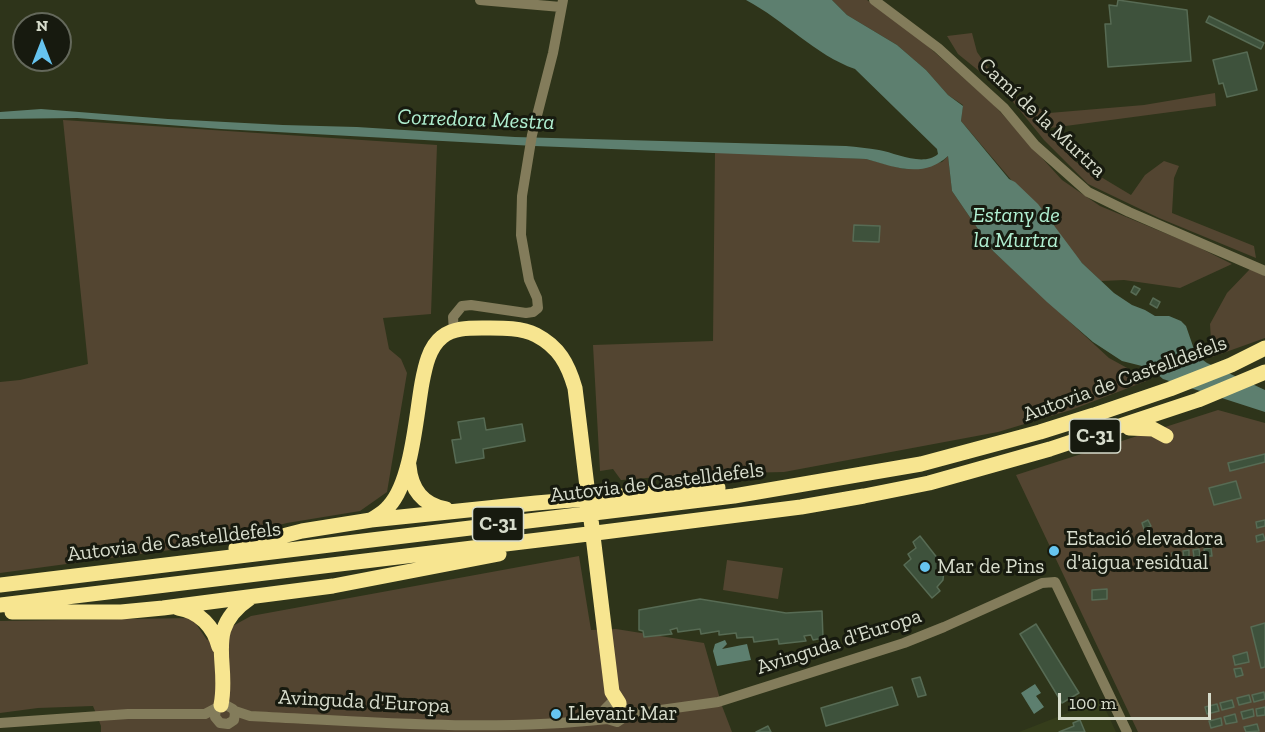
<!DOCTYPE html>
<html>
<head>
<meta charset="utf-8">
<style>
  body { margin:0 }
  #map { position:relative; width:1265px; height:732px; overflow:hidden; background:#2e341a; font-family:"Zilla Slab",serif }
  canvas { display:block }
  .north { position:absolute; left:12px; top:12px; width:60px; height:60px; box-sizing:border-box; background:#171a0f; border:2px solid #64685b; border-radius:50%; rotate:0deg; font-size:16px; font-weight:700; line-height:24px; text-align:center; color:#d7dccc }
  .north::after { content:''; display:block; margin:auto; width:21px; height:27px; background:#66c4ef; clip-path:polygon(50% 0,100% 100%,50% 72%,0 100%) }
  .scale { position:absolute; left:1058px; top:693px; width:153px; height:27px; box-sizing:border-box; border:3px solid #d7dccc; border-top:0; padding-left:8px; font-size:18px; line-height:21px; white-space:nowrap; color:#d7dccc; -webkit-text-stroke:4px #171a0f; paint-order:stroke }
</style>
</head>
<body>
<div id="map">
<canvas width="1265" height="732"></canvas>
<div class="north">N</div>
<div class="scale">100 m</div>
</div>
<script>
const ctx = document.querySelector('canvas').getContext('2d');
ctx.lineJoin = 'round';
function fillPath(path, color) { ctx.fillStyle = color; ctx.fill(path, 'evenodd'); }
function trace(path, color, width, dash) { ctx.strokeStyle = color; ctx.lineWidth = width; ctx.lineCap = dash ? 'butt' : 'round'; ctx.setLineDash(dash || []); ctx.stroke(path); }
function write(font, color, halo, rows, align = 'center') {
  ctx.font = font + ' "Zilla Slab",serif'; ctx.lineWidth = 6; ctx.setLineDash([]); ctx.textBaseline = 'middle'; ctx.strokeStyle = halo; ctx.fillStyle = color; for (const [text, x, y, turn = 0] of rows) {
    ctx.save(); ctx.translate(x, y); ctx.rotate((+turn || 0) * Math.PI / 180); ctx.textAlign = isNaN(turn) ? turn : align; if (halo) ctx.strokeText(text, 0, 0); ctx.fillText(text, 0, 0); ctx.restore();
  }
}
fillPath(new Path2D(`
  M1101 700 1116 732H1019Z`), '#353d1b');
fillPath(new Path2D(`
  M832 0H867L922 41 994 105 1062 180 1100 206 1196 246 1232 264 1180 288 1124 280 1101 281 1082 263 961 121 963 105 948 95 926 70 897 45 847 15Z
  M972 33 977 52 1005 92 1049 113 1144 105 1215 93 1216 106 1043 129 1076 162 1131 195 1145 175 1164 161 1179 166 1174 178 1172 213 1254 246 1256 258 1159 218 1088 184 1044 140 1005 92 958 54 947 36Z
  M63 120 437 145 431 314 383 318 389 349 401 359 407 373 387 492 360 511 287 523 192 547 0 573V382L20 380 88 364Z
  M715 152 866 159 904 169 942 162 948 156 952 191 993 251 1109 358 1149 380 1071 410 998 432 784 472 698 474 621 480 613 469 600 471 593 345 713 341Z
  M1250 269 1265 276V338L1212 357 1210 324 1227 293Z
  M1218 410 1265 423V732H1138L1016 475Z
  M579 556 591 630 616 629 704 643 722 706 732 732H101V726L93 706 38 708 0 713V621L192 618 207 640 251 616Z
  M727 560 783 568 778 599 723 590Z`), '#534531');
fillPath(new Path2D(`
  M746 0H832L847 15 897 45 926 70 948 95 963 106 961 121 1009 179 1015 182 1038 204 1082 263 1114 293 1132 305 1145 310 1155 316H1169L1181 321 1186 326 1196 355 1207 363 1265 390V412L1163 379 1150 368 1122 361 1093 342 1047 302 993 251 952 191 948 156C923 179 895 167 866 159L535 146 221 129 77 118 0 119V112L41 109 168 119 283 125 357 127 515 137 846 146C857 147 868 148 879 150 896 153 923 167 938 154L937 149 855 69C815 55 784 20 746 0Z
  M725 640 727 644 722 649 747 644 751 660 717 666 713 651 715 644Z
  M1035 684 1041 693 1036 696 1044 707 1034 714 1021 693Z`), '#5d7f6f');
const building = new Path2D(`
  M1118 0 1187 10 1191 61 1108 67 1105 24H1111L1109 5 1117 6Z
  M1209 16 1264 43 1261 49 1206 22Z
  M1247 52 1257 90 1227 97 1223 83 1219 84 1213 60Z
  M854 225 880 226 879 242 853 241Z
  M1134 286 1140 289 1136 295 1131 292Z
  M1153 298 1160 302 1157 308 1150 304Z
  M484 418 486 430 522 424 525 441 483 449 484 458 456 463 452 440 461 439 458 422Z
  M1265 454V462L1230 471 1228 463Z
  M1236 481 1241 498 1214 505 1209 488Z
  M1148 520 1151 526 1144 529 1142 523Z
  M1265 520V526L1257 528 1256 522Z
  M1183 534H1189L1187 543 1182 542Z
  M1263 534 1265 540 1257 542 1256 536Z
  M1197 535H1203V542H1197Z
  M920 536 942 564 944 569 943 580 937 587 940 591 932 598 904 565 911 559 908 554 916 548 913 542Z
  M1055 545 1059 553 1053 556 1049 548Z
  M1211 548 1212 556H1205L1204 549Z
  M1199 549 1200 556 1194 557 1193 550Z
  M1189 550V557L1184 558 1183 551Z
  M1177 552 1178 559 1173 560 1172 553Z
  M1107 589V599L1092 600V590Z
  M700 599 786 613 822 611 823 638 813 640 811 635 804 636 806 641 779 644 778 639 754 642 753 637 737 638 736 633 719 635V631L701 634 700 629 678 632 677 628 670 630 672 634 644 637 643 631 639 630V610Z
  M1265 623V667L1261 668 1251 627Z
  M1036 624 1079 693 1062 703 1020 634Z
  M1247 652 1249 662 1235 665 1233 656Z
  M1241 668 1243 675 1236 677 1234 669Z
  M920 677 926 695 918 697 912 679Z
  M892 687 898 705 826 726 821 708Z
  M1264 692 1265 699 1254 702 1252 695Z
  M1249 695 1251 702 1239 705 1237 698Z
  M1232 700 1234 707 1222 710 1220 703Z
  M1217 704 1219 711 1207 714 1205 707Z
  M1265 707V715L1257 716 1256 709Z
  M1253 709 1254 716 1243 719 1241 712Z
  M1235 714 1237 722 1226 724 1224 717Z
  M1221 718 1222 725 1211 728 1209 721Z
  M1080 720 1085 732H1059L1074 726 1073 723Z
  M1257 724 1259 731 1246 732 1244 727Z
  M768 726 771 732H756Z`);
fillPath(building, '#3e523c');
trace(building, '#576b54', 1.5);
trace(new Path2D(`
  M480 0 561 7
  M874 0 938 48 1004 108 1035 145 1088 192 1129 212 1265 271
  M454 331 453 317 462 306 471 305 526 313 533 312 538 308 537 298 529 280 521 235 522 196 532 135 553 53 563 0
  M235 711 250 716C369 722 489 732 607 719L617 722 623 718 639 713 718 702 904 643 944 627 1042 583 1055 582 1127 732
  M607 719 605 715V709L612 702 619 703 624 708 623 718
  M0 723 128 714H205L224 704 233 709 235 713 234 720 228 724 220 723 215 717 216 709`), '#837c5b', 10);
trace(new Path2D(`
  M1129 428 1153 429 1166 436
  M409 466C411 489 422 505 446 509
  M371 520C377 516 385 512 389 506 412 481 416 416 422 383 425 367 429 347 442 337 453 328 468 328 482 328 499 328 520 327 536 335 559 347 568 364 575 388L612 692 619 703
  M236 548 302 531 371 520 536 503 718 488
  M0 585 734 496 921 464 1040 432 1094 415 1170 389 1231 365 1265 348
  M0 605 580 535 801 507 864 496 929 483 1050 449 1198 400 1265 372
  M178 608C199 611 214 627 219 647
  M12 612H121L163 608 333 586 499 554
  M221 705C230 661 203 630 250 598`), '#f7e590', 15);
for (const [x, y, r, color] of [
  [1054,551,6,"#66c4ef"],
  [925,567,6,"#66c4ef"],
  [556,714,6,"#66c4ef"]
]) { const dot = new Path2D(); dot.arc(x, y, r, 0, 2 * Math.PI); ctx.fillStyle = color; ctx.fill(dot); trace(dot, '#171a0f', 2); }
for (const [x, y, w] of [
  [1095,436,51],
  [498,524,51]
]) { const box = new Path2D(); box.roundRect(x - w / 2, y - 17, w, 34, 4.5); ctx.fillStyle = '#171a0f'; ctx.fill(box); trace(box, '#d7dccc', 1.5); }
write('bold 20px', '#d7dccc', null, [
  ["C-31",1095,436],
  ["C-31",498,524]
]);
write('21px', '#d7dccc', '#171a0f', [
  ["Camí de la Murtra",1042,118,43],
  ["Autovia de Castelldefels",1125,379,-20],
  ["Autovia de Castelldefels",657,483,-7],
  ["Autovia de Castelldefels",174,542,-7],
  ["Avinguda d'Europa",839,642,-18],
  ["Avinguda d'Europa",364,702,3]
]);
write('21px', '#d7dccc', '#171a0f', [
  ["Estació elevadora",1066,539],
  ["d'aigua residual",1066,563],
  ["Mar de Pins",937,567],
  ["Llevant Mar",568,714]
], 'left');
write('italic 22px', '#b0efd1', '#171a0f', [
  ["Corredora Mestra",476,120,2],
  ["Estany de",1016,216],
  ["la Murtra",1016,241]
]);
</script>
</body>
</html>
